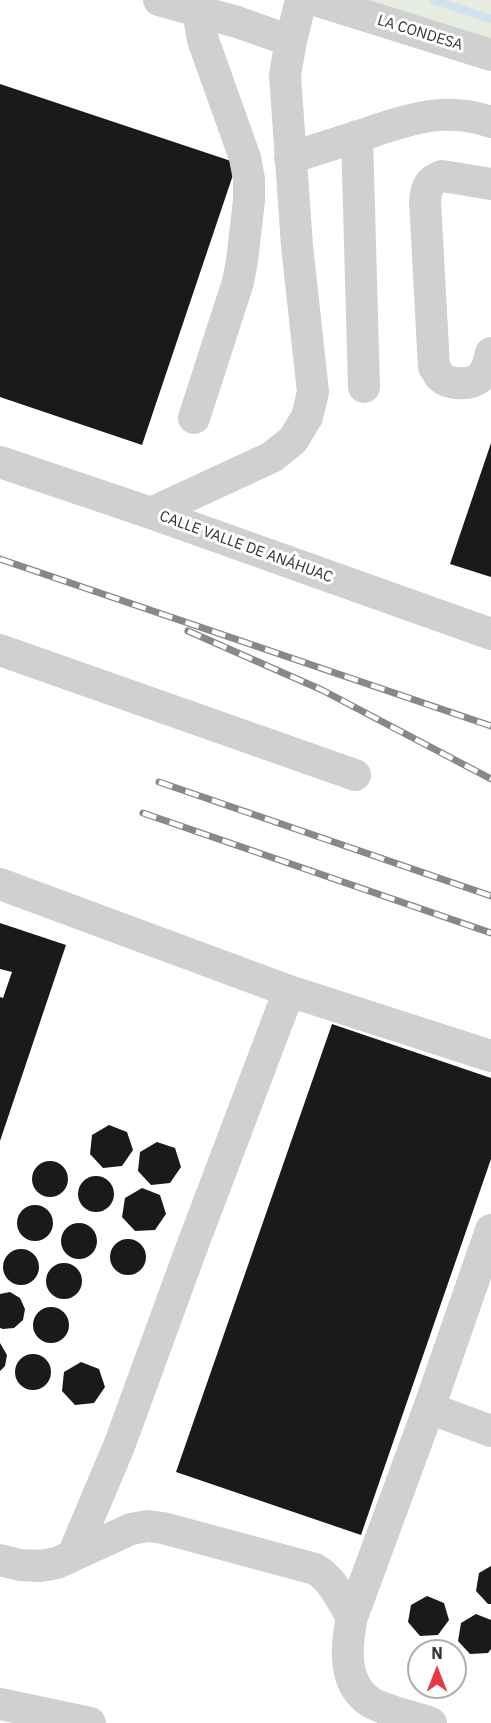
<!DOCTYPE html>
<html>
<head>
<meta charset="utf-8">
<style>
  body { margin:0 }
  #map { position:relative; width:491px; height:1723px; overflow:hidden; background:#fff; font-family:"IBM Plex Sans",sans-serif }
  canvas { display:block }
  .north { position:absolute; left:407px; top:1639px; width:60px; height:60px; box-sizing:border-box; background:#fff; border:2px solid #adadad; border-radius:50%; rotate:0deg; font-size:16px; font-weight:700; line-height:24px; text-align:center; color:#333 }
  .north::after { content:''; display:block; margin:auto; width:21px; height:27px; background:#e63946; clip-path:polygon(50% 0,100% 100%,50% 72%,0 100%) }
</style>
</head>
<body>
<div id="map">
<canvas width="491" height="1723"></canvas>
<div class="north">N</div>
</div>
<script>
const ctx = document.querySelector('canvas').getContext('2d');
ctx.lineJoin = 'round';
function fillPath(path, color) { ctx.fillStyle = color; ctx.fill(path, 'evenodd'); }
function trace(path, color, width, dash) { ctx.strokeStyle = color; ctx.lineWidth = width; ctx.lineCap = dash ? 'butt' : 'round'; ctx.setLineDash(dash || []); ctx.stroke(path); }
function write(font, color, halo, rows, align = 'center') {
  ctx.font = font + ' "IBM Plex Sans",sans-serif'; ctx.lineWidth = 6; ctx.setLineDash([]); ctx.textBaseline = 'middle'; ctx.strokeStyle = halo; ctx.fillStyle = color; for (const [text, x, y, turn = 0] of rows) {
    ctx.save(); ctx.translate(x, y); ctx.rotate((+turn || 0) * Math.PI / 180); ctx.textAlign = isNaN(turn) ? turn : align; if (halo) ctx.strokeText(text, 0, 0); ctx.fillText(text, 0, 0); ctx.restore();
  }
}
fillPath(new Path2D(`
  M315 0H491V55Z`), '#e6ecdf');
trace(new Path2D(`
  M434 0 491 19`), '#cfe2ee', 8);
fillPath(new Path2D(`
  M0 84 237 163 142 445 0 397Z
  M491 443V577L450 564Z
  M0 923 66 945 0 1141V997L3 998 12 972 0 969Z
  M332 1024 491 1078V1159L361 1535 176 1472Z
  M109 1125 127 1132 133 1150 122 1166 103 1168 90 1154 92 1135Z
  M157 1142 175 1148 181 1167 170 1183 151 1185 138 1171 140 1152Z
  M32 1179a18 18 0 1 1 36 0a18 18 0 1 1-36 0Z
  M78 1194a18 18 0 1 1 36 0a18 18 0 1 1-36 0Z
  M142 1188 160 1195 166 1214 155 1230 135 1231 122 1217 125 1198Z
  M17 1223a18 18 0 1 1 36 0a18 18 0 1 1-36 0Z
  M61 1241a18 18 0 1 1 36 0a18 18 0 1 1-36 0Z
  M110 1257a18 18 0 1 1 36 0a18 18 0 1 1-36 0Z
  M3 1267a18 18 0 1 1 36 0a18 18 0 1 1-36 0Z
  M46 1281a18 18 0 1 1 36 0a18 18 0 1 1-36 0Z
  M10 1292 20 1298 25 1309 23 1320 14 1328 3 1329 0 1328V1294Z
  M33 1325a18 18 0 1 1 36 0a18 18 0 1 1-36 0Z
  M0 1343 7 1355 5 1366 0 1371Z
  M15 1372a18 18 0 1 1 36 0a18 18 0 1 1-36 0Z
  M81 1362 99 1369 105 1387 94 1403 75 1405 62 1391 64 1372Z
  M491 1566V1604H488L476 1591 479 1573Z
  M427 1596 444 1603 449 1620 438 1635 420 1636 408 1622 411 1605Z
  M476 1614 491 1620V1649L488 1653 470 1654 458 1641 461 1623Z`), '#1a1a1a');
trace(new Path2D(`
  M159 0 198 11 203 40 245 158 249 179V200L242 261 238 282 194 418
  M315 0 491 55
  M198 11 237 22 291 41
  M357 136 364 387
  M290 158C315 150 340 142 365 134 410 119 445 106 491 122
  M491 184 442 176C429 180 426 188 425 201L434 367C436 369 437 372 439 375 447 385 469 386 479 378 486 373 489 362 491 353
  M0 462 151 513 491 634
  M151 513 272 457 293 440 307 417 313 392 297 246 285 75 291 41 301 0
  M0 650 355 775
  M0 884 289 991 491 1056
  M429 1408 491 1431
  M73 1555 119 1446 190 1252 289 991
  M0 1560 20 1565 41 1566 57 1563 131 1529 148 1526 163 1528 315 1569C333 1579 341 1600 352 1617
  M0 1704 90 1723
  M431 1723C414 1717 387 1711 372 1703 342 1685 346 1646 352 1617L429 1408 491 1230`), '#d0d0d0', 32);
const rail = new Path2D(`
  M0 559 491 726
  M188 631 322 690 491 779
  M159 782 491 896
  M143 813 491 933`);
trace(rail, '#888', 7);
trace(rail, '#fff', 4.5, [14]);
write('15px', '#333', '#fff', [
  ["LA CONDESA",420,33,17],
  ["CALLE VALLE DE ANÁHUAC",246,547,20]
]);
</script>
</body>
</html>
